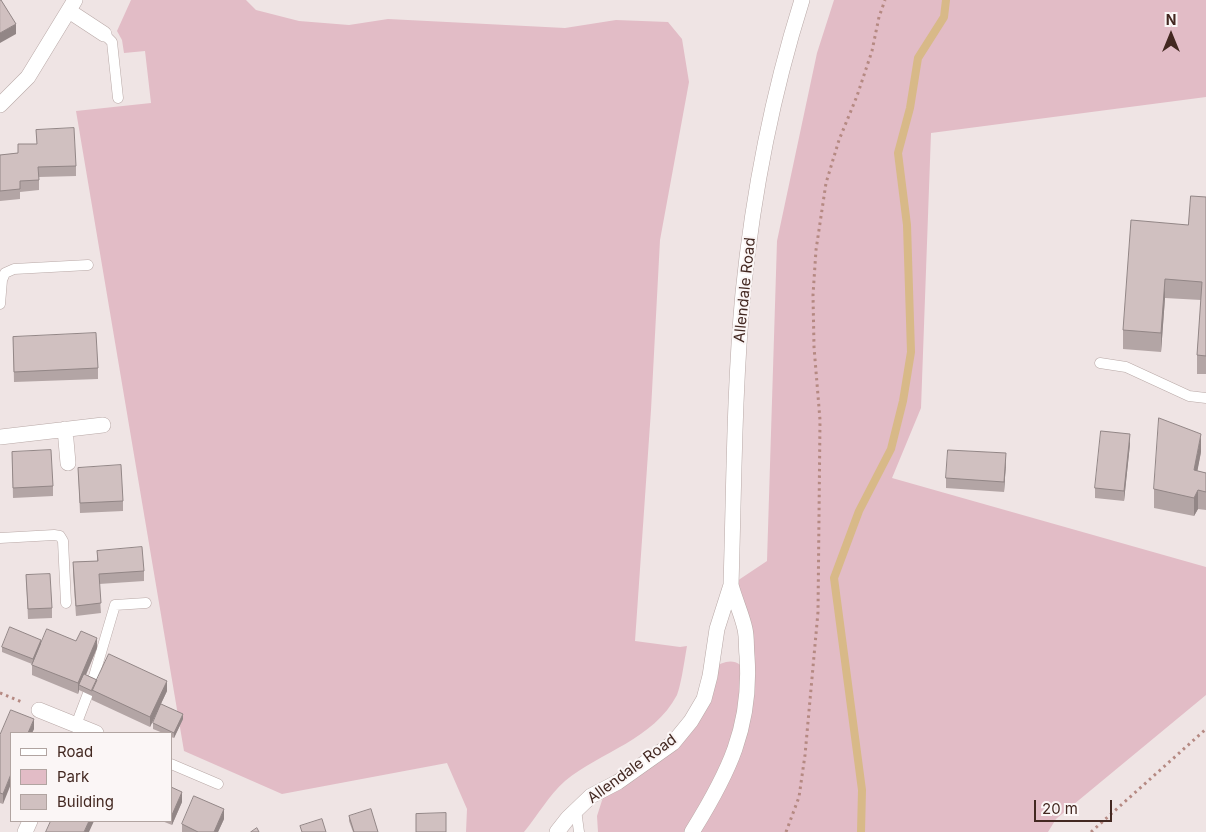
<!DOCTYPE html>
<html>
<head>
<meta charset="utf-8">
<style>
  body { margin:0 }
  #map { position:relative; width:1206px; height:832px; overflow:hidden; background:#efe4e4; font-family:Inter,sans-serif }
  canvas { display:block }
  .legend { position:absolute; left:10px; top:732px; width:162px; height:90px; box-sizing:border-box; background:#fbf6f6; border:1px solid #b1a4a1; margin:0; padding:6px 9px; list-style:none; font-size:15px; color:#432821 }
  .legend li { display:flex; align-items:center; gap:10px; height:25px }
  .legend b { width:25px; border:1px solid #b1a4a1 }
  .north { position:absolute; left:1146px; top:10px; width:50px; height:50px; -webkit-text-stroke:4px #fbf6f6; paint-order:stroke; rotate:0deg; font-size:14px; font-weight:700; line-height:20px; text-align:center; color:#432821 }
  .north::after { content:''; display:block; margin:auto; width:18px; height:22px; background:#432821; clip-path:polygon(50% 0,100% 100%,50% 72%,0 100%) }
  .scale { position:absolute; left:1034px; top:800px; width:78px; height:22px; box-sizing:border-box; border:2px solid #432821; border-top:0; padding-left:6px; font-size:15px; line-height:18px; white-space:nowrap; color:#432821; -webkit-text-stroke:4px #fbf6f6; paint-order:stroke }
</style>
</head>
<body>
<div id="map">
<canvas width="1206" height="832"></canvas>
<ul class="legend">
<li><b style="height:6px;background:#fff"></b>Road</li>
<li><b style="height:14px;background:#e2bcc6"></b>Park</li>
<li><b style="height:14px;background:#d0c0c0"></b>Building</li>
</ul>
<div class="north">N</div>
<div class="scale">20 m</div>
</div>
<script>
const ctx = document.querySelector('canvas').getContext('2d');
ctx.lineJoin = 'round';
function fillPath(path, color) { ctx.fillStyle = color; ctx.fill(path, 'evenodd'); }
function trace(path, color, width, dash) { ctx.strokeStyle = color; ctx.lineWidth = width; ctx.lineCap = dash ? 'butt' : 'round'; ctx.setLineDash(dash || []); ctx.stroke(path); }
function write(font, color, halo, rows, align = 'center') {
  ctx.font = font + ' Inter,sans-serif'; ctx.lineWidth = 4; ctx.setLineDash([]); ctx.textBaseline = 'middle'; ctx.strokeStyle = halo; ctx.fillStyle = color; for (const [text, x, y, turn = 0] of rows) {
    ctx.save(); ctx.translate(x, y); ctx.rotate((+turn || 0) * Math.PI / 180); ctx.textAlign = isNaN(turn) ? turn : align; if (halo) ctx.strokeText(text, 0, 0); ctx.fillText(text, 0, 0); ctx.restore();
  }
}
fillPath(new Path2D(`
  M131 0H246L256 10 299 21 349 25 388 19 565 28 616 20 668 22 682 39 689 82 660 240 651 410 635 641 680 647 687 646C685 657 681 686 677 695 653 740 602 751 565 781 549 795 538 815 524 832H466L467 809 447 763 282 794 184 751 76 111 151 103 145 51 124 53 122 40 117 31Z
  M834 0H1206V97L931 133 921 408 892 478 1206 567V695L1056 819 1048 832H598L597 816 606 788 673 743 711 669C727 659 739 657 748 676L731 585 767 561 777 241 817 53Z`), '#e2bcc6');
trace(new Path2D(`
  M861 832 862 790 834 578 859 511 891 449 903 401 911 352 907 225 898 153 910 108 918 58 944 17 946 0`), '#d8b988', 8);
const lane = new Path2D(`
  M104 34 112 42 118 98
  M0 304 2 280 5 273 14 269 88 265
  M1100 363 1126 367 1189 396 1206 398
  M0 538 54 535 60 536 63 541 66 603
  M76 725 92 683 115 605 146 603
  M171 764 218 784
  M576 810 579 832`);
const street = new Path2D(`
  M69 11 104 34
  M0 105 28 77 75 0
  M65 429 68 463
  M0 437 103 425
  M731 585C734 488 734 390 743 293 753 194 772 95 802 0
  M39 710 96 733
  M25 832 30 821
  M557 832 568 818 591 796 618 782 673 743 691 721 704 699 710 676 717 629 731 585C735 600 742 615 745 629 747 638 746 647 747 656 752 727 728 774 692 832`);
trace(lane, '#b8a8a6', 11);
trace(street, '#b8a8a6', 16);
trace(new Path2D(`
  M0 693 22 702
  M786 832 799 797 805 755 818 612 820 420 814 347 813 295 816 250 826 183 839 140 857 96 872 51 879 17 885 0
  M1091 832 1206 729`), '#b58982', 3, [2.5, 4]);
trace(lane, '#fff', 10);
trace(street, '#fff', 15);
fillPath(new Path2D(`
  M36 130 76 166V176L39 177V190L20 192V199L0 201V155L18 153 37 144Z
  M1206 197V374H1197V355L1201 300 1165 298 1161 352 1123 349V330Z
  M13 337 98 368V379L14 382Z
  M1130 444 1124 501 1095 498V488Z
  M12 452 53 486V496L13 498Z
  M1201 452 1197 471 1206 473V510L1198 509 1194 516 1154 508V489Z
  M1006 463 1004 492 946 488V478Z
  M78 468 123 501V511L80 513Z
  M97 551 144 571V581L99 584 101 613 76 616 73 573V562L97 561Z
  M26 575 52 608V618L28 619Z
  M76 641 97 648 86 675 97 680 167 691 150 727 92 700V696L79 690 78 694 32 675V664L2 652V647Z
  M183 719 174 738 171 737V733H163L153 729V723Z
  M34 729 32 733H11L3 804 0 803V735Z
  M171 787 182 802 172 825 162 821H171Z
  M349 816 378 832H353L349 821Z
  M224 819 218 832H182V824Z`), '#b3a5a5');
fillPath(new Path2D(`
  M16 24V34L0 43V33Z
  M1165 279V298L1161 352V333Z
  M1130 434V444L1124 501V491Z
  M1201 434V452L1194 489V470Z
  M1006 453V463L1004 492V482Z
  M1198 490V509L1194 516V498Z
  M97 638V648L81 686 79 685V690L78 694V683Z
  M41 640V645L33 664V659Z
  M167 681V691L150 727V717Z
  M183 714V719L174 738V733Z
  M34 719V729L32 733H28Z
  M11 774V784L3 804V794Z
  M182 792V802L172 825V815Z
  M224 809V819L218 832H214Z
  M89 821H94L89 832H84Z`), '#928686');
const building = new Path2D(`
  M0 0H1L16 24 0 33Z
  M74 128 76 166 38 167 39 180 20 181V189L0 191V155L18 153V144H37L36 130Z
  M1191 196 1206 197V356L1197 355 1202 282 1165 279 1161 333 1123 330 1131 220 1188 225Z
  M96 333 98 368 14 372 13 337Z
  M1159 418 1201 434 1194 470 1206 473V492L1198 490 1194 498 1154 489Z
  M1101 431 1130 434 1124 491 1095 488Z
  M51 450 53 486 13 488 12 452Z
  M948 450 1006 453 1004 482 946 478Z
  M121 465 123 501 80 503 78 468Z
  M142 547 144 571 99 574 101 603 76 606 73 562 98 561 97 551Z
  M50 574 52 608 28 609 26 575Z
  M10 627 41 640 33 659 2 647Z
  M47 629 76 641 81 631 97 638 78 683 32 665Z
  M109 654 167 681 150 717 92 690Z
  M84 674 97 680 92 691 79 685Z
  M161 704 183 714 174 733 153 723Z
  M11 710 34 719 28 733H11V774L3 794 0 793V735Z
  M171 787 182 792 172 815H171Z
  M194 796 224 809 214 832H198L182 824Z
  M371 809 378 832H354L349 816Z
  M446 813V832H416V814Z
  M322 819 326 832H302L300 826Z
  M51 821H89L84 832H46Z
  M257 828 259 832H251Z`);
fillPath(building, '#d0c0c0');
trace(building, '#928686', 1);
write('15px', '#432821', '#fbf6f6', [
  ["Allendale Road",745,290,-84],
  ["Allendale Road",632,769,-36]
]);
</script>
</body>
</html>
